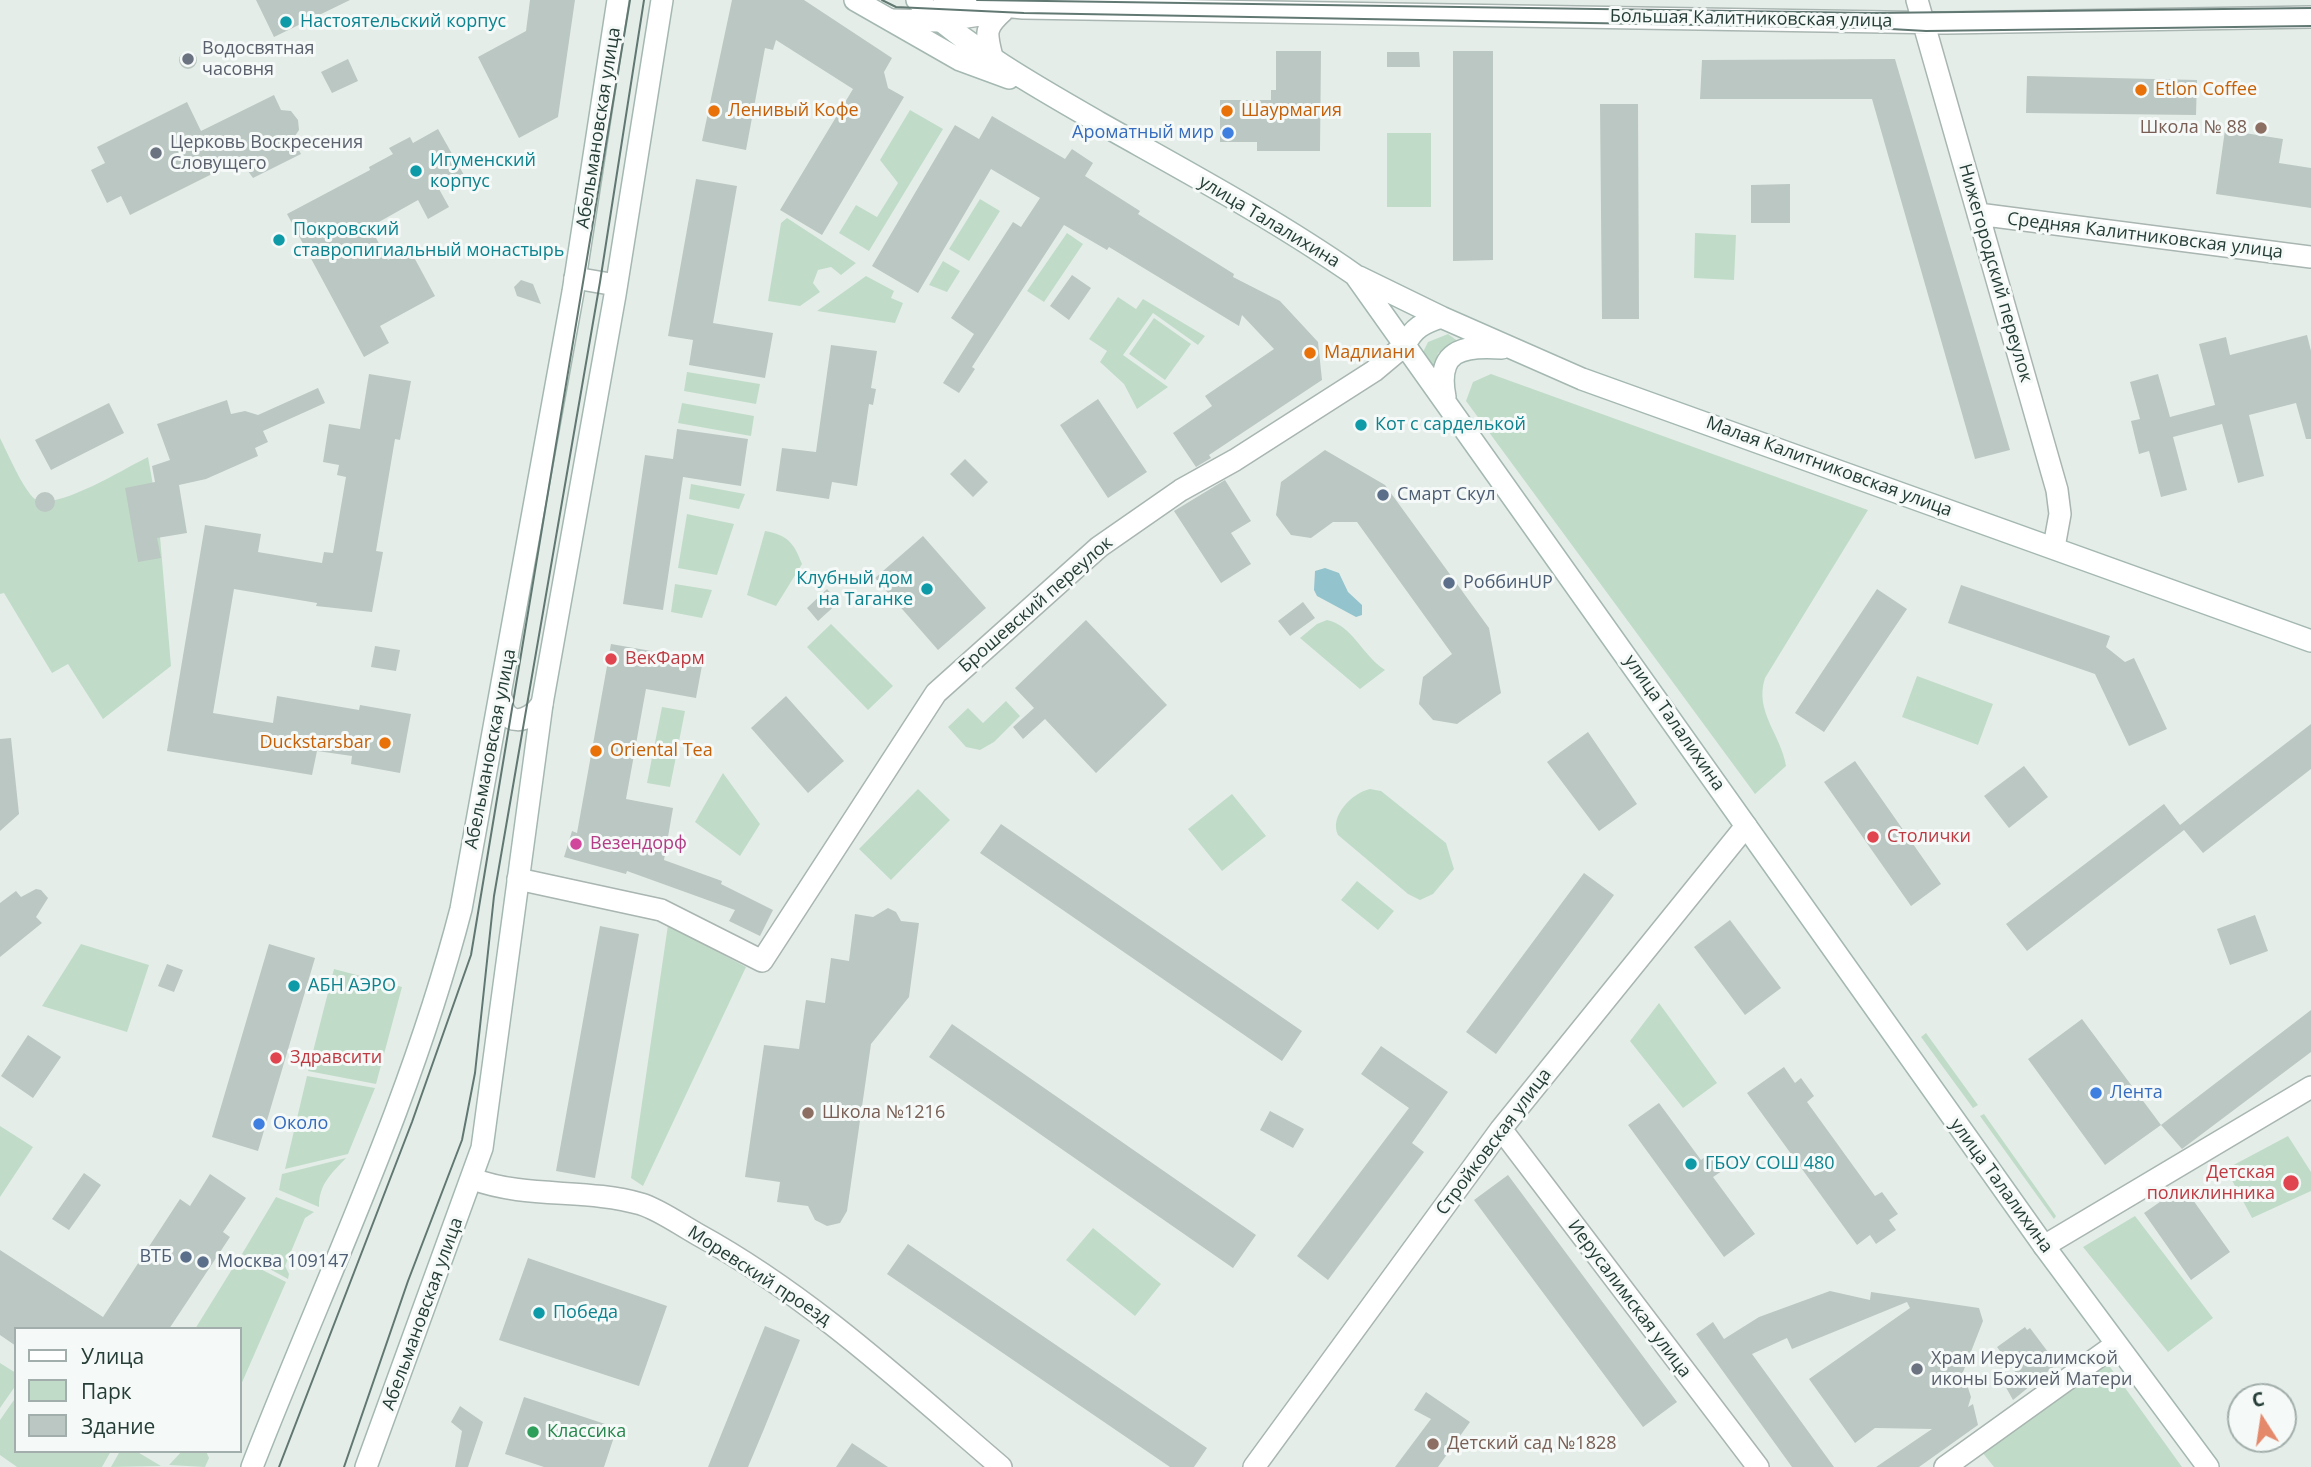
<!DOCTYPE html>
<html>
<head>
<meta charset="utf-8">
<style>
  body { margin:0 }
  #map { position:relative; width:2311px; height:1467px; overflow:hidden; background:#e5ede9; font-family:"Open Sans",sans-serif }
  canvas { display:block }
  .legend { position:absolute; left:14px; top:1327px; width:228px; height:126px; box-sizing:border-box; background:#f5faf8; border:2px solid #a2aeab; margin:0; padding:9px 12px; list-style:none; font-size:21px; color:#263d37 }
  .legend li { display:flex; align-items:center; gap:14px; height:35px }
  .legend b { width:35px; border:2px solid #a2aeab }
  .north { position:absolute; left:2227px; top:1383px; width:70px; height:70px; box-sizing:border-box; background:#f5faf8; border:2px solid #a2aeab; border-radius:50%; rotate:348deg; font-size:19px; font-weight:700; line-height:28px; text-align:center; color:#263d37 }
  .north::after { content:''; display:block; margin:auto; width:24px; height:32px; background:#e5896b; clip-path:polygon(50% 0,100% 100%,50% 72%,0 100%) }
</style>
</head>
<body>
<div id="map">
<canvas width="2311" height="1467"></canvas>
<ul class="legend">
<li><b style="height:9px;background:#fff"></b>Улица</li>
<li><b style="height:19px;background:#c0dcc8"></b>Парк</li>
<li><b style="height:19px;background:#bbc7c2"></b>Здание</li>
</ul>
<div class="north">С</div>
</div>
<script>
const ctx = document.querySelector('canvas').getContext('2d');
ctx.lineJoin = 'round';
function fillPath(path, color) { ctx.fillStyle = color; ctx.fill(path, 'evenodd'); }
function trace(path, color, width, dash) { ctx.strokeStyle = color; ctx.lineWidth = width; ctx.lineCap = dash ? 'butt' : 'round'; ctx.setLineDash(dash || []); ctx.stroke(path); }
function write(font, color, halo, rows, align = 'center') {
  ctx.font = font + ' "Open Sans",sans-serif'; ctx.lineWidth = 6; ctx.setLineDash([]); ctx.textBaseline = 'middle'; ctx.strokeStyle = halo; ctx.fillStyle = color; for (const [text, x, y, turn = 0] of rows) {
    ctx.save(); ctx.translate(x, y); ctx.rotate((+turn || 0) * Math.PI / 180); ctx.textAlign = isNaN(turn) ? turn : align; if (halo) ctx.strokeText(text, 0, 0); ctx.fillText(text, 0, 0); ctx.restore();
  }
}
fillPath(new Path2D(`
  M910 110 943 129 869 251 839 233 856 205 877 217 898 183 880 160Z
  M1387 133H1431V207H1387Z
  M980 199 1000 211 969 261 949 249Z
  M787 218 856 263 841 275 831 267 818 270 813 283 820 292 800 306 768 301 781 223Z
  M1067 233 1083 244 1044 302 1027 291Z
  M1695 233 1736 235 1734 280 1694 278Z
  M943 261 960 271 947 292 929 285Z
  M866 276 894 291 891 298 903 303 895 323 817 311Z
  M1118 297 1136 309 1143 299 1205 336 1198 345 1153 313 1123 355 1168 387 1137 409 1124 384 1100 362 1107 351 1089 339Z
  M1154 318 1191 344 1165 380 1129 354Z
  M1448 334 1459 342 1438 353 1433 370 1422 354 1428 342Z
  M687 372 760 384 756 404 684 391Z
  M1491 374 1868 510 1765 678C1754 712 1781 734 1786 766L1755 794 1466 401 1473 382Z
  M682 403 754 416 751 436 678 423Z
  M0 438C7 452 24 491 35 499 55 512 127 467 148 457L158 513 171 666 103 719 68 664 52 673 4 593 0 594Z
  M691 484 745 494 739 509 689 499Z
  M687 514 734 524 717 575 678 568Z
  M765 531C788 535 794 543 802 564L776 606 747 595Z
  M675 584 712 590 702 618 671 612Z
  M1327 620C1352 625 1362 655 1385 670L1360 689 1300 638 1317 624Z
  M831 624 893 686 868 710 807 647Z
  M1917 676 1993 704 1978 745 1902 717Z
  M1006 701 1020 716 994 742 980 750 966 747 948 727 968 708 983 723Z
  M662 707 685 711 670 787 647 783Z
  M723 773 760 824 740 856 695 822Z
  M918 789 950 820 891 880 859 849Z
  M1370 789 1381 791 1446 843 1454 869 1433 894 1420 900 1408 894 1338 835C1329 816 1352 793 1370 789Z
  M1232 794 1266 836 1222 871 1188 829Z
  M1357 881 1394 911 1378 930 1341 900Z
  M668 925 746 967 643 1186 631 1178Z
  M81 944 149 965 127 1032 42 1006Z
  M334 969 402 987 376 1084 308 1071Z
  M1659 1003 1717 1083 1683 1108 1630 1041Z
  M1926 1033 1978 1105 1973 1108 1921 1037Z
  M307 1076 375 1088 348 1154 285 1169Z
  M1984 1114 2056 1216 2054 1219 1980 1116Z
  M0 1126 33 1147 0 1197Z
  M2288 1136 2311 1172V1191L2252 1218 2226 1169Z
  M346 1158C331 1174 319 1184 319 1207L279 1190 282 1174Z
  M276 1197 314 1212 305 1218 285 1266 289 1274 288 1279 242 1254Z
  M2135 1216 2213 1318 2168 1352 2083 1247Z
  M1093 1228 1161 1284 1135 1316 1066 1260Z
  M239 1258 286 1282 240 1387V1329H195Z
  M2105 1360 2182 1467H1994L1982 1452Z
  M0 1363 16 1373V1385L0 1408Z
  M16 1397V1451H111L102 1467H17L0 1455V1420Z
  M120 1451H136L161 1466 111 1467Z
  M182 1451H206L209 1458 205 1467 169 1465Z`), '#c0dcc8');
fillPath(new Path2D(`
  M1325 568 1339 573 1348 592 1362 605V615L1356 617 1317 596 1314 590 1315 571Z`), '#93c3cc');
fillPath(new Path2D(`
  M256 0H350L274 37Z
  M530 0H575L558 117 519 138 478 57 526 31Z
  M732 0H804L892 58 884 72 888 88 904 97 822 235 780 210 853 89 776 40 773 50 765 48 746 150 702 141Z
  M179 60a9 9 0 1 1 18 0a9 9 0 1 1-18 0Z
  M1276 51H1321L1320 151H1257V142H1220V100H1271V90H1276Z
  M1453 51H1493V260L1453 261Z
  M1387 52H1419L1420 67H1387Z
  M348 59 358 81 332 93 321 72Z
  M1895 59 2010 450 1975 459 1872 99H1700L1702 60Z
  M2027 76 2197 80 2196 115 2026 113Z
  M274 95 281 110 291 111 298 120 299 130 293 139 301 154 253 178 240 160 130 215 121 196 107 203 91 170 105 163 97 147 187 102 201 131Z
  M1600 104H1638L1639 319H1602Z
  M992 116 1065 159 1072 149 1093 163 1085 176 1140 211 1138 214 1234 274 1233 277 1280 301 1318 342 1322 380 1209 455 1211 458 1196 467 1173 433 1212 406 1205 396 1274 349 1242 315 1239 326 1109 247 1107 250 1064 225 972 367 975 369 959 393 943 383 974 334 951 318 1013 222 1021 227 1040 198 991 169 918 293 872 266 955 125 979 139Z
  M438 129 464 175 439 189 449 207 428 219 418 200 370 227 388 260 409 248 435 296 380 326 389 343 364 357 287 214 370 170 369 167 393 154 389 148 410 137 413 143Z
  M2225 130 2283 139 2279 163 2311 168V208L2216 194Z
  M696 179 737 186 713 323 773 333 765 378 689 365 693 340 668 336Z
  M1790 184V223H1751V185Z
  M1072 275 1091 288 1069 320 1050 306Z
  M521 280 533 284 541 304 517 296 514 287Z
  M2307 335 2311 351V439H2306L2296 403 2249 415 2264 476 2238 483 2222 424 2173 437 2187 490 2161 497 2149 451 2139 454 2131 421 2140 419 2130 382 2158 374 2170 417 2215 405 2199 344 2226 337 2230 355Z
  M831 345 877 351 871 388 876 389 873 405 869 404 857 486 832 482 829 499 776 491 782 448 816 452Z
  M369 374 411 381 400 440 395 439 376 551 383 552 372 612 316 606 317 603 234 589 213 713 273 723 277 696 359 710 360 705 411 714 400 773 351 764 352 756 317 751 312 775 167 751 205 525 261 534 258 552 322 563 324 552 333 553 346 477 337 475 339 465 323 462 329 424 360 429Z
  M318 388 325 403 263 431 268 442 255 448 258 456 206 479 179 485 187 533 157 538 161 558 138 562 125 488 155 482 152 466 170 460 157 424 227 400 231 414 245 411 258 415Z
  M1098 399 1147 472 1108 498 1060 425Z
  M109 403 124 433 51 470 35 440Z
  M677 429 748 439 741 486 683 477 663 610 623 604 645 455 673 459Z
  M1325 450 1385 485 1489 628 1501 693 1457 724 1433 720 1419 704 1423 677 1452 654 1357 522H1333L1311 538 1291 535 1276 515 1281 482Z
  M965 459 988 482 973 497 950 474Z
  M1225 480 1251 521 1231 533 1251 564 1221 583 1174 511Z
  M35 502a10 10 0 1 1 20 0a10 10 0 1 1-20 0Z
  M923 536 986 608 938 650 875 578Z
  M1961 585 2110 636 2106 647 2125 662 2134 658 2167 729 2129 746 2095 674 1948 623Z
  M827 589 839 602 818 621 807 608Z
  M1877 589 1907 609 1824 732 1795 713Z
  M1303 602 1315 618 1290 636 1278 621Z
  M1086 620 1167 705 1096 773 1045 719 1023 739 1013 727 1034 708 1015 688Z
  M611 644 703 660 696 698 646 689 626 799 673 808 664 860 722 881 721 884 773 910 760 936 729 921 735 910 627 871 626 874 564 857 572 831 577 833Z
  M375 646 400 650 396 671 371 667Z
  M786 696 844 761 808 793 751 728Z
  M2311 724V769L2203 853 2184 830 2027 951 2006 924 2164 804 2180 825Z
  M1588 732 1637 804 1599 831 1547 762Z
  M11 738 19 814 0 831V739Z
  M1855 761 1941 884 1911 906 1824 782Z
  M2024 766 2048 797 2009 828 1984 796Z
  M1001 824 1302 1031 1282 1061 980 853Z
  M1584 873 1614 895 1496 1054 1466 1032Z
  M36 889 41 890 48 898 36 917 42 923 0 957V903L16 891 21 897Z
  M888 908 896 912 901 921 919 923 909 997 871 1044 847 1211 840 1223 827 1226 815 1220 808 1206 777 1202 780 1182 745 1177 764 1045 799 1049 806 1000 825 1003 831 958 849 961 855 914 873 917Z
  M2255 915 2268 951 2230 965 2217 929Z
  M1730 920 1781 988 1745 1015 1694 947Z
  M600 926 639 934 595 1178 556 1171Z
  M269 944 315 958 258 1151 212 1137Z
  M167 964 183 970 174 992 158 986Z
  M2311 1010V1052L2182 1149 2161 1125Z
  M2082 1019 2161 1125 2105 1165 2028 1059Z
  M952 1024 1256 1235 1233 1268 929 1057Z
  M28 1035 61 1057 33 1098 1 1076Z
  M1381 1046 1448 1092 1412 1143 1424 1152 1328 1280 1297 1256 1409 1108 1361 1074Z
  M1784 1067 1795 1083 1801 1078 1814 1096 1807 1102 1875 1196 1882 1192 1898 1214 1889 1220 1896 1230 1876 1244 1870 1235 1857 1245 1747 1093Z
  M1659 1103 1701 1160 1709 1154 1722 1171 1713 1177 1755 1234 1724 1257 1628 1125Z
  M1270 1111 1304 1129 1293 1148 1260 1130Z
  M84 1173 101 1185 69 1230 52 1219Z
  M210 1174 246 1198 223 1232 230 1237 169 1329H16V1346L0 1335V1250L103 1317 180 1199 190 1206Z
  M1508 1175 1677 1402 1643 1427 1474 1200Z
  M2183 1186 2230 1252 2191 1280 2144 1213Z
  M908 1244 1207 1448 1194 1467H1170L887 1274Z
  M528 1258 667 1306 639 1386 499 1340Z
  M1830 1291 1870 1300 1871 1292 1979 1308 1983 1321 1963 1372 1971 1397 1968 1407 1973 1404 1978 1425 1919 1467H1876L1932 1429 1875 1428 1855 1443 1809 1379 1910 1308 1907 1302 1792 1349 1787 1338 1752 1354 1834 1467H1792L1696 1334 1713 1322 1724 1339 1759 1317Z
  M765 1326 800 1340 764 1429 748 1467H708Z
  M2025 1327 2027 1330 2030 1328 2057 1364 2013 1400 2003 1382 2016 1373 1997 1347Z
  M1426 1392 1470 1422 1438 1467H1395L1431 1419 1414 1410Z
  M524 1397 617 1428 604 1467H544L505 1454Z
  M460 1406 483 1422 468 1467H455L462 1431 451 1422Z
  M852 1443 888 1467H836Z`), '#bbc7c2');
const street = new Path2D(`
  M944 0 1023 8 1946 23 2311 17
  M1917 0 2057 490 2060 514 2054 547
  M891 20 940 21 993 13
  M992 57C986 33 984 28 1003 11
  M1978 214 2311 257
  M575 278 616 285
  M501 697C503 728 528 724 542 704
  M518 879 661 910 762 961 936 693 1099 547 1181 490 1235 460 1374 371 1405 345
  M1501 1129 1758 1467
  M473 1179C527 1199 586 1188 641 1204 660 1210 679 1224 697 1234 810 1296 904 1384 1001 1467
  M2044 1246 2311 1087
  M1254 1467 1501 1129 1746 826
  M1945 1467 2115 1345`);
const secondary = new Path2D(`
  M855 0 960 60 1009 78
  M917 0C970 49 1035 86 1098 122 1185 171 1273 218 1355 275L2044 1246 2208 1467
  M1359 277 1441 317 1582 379 2311 641
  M1405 345C1413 328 1423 323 1441 317
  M1445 397C1436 351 1461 345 1502 348
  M252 1467C324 1282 411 1103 461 909L573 292 618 0
  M366 1467 482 1148 542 704 615 295 662 0`);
trace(street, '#a8b5b0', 24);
trace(secondary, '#a4b8b1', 24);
trace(street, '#fff', 21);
trace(secondary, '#fff', 21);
trace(new Path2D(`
  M882 0 896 7 1024 13 1873 28 1926 31 2311 26
  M977 0 1873 13 2311 8
  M279 1467 412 1122 471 955 630 0
  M344 1467 408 1281 462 1140 475 1073 494 896 600 282 644 0`), '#617872', 2);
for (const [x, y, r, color] of [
  [286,22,7,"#0f9aa8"],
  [188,59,7,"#6b7280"],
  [2141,90,7,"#e8710a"],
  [714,111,7,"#e8710a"],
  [1227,111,7,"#e8710a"],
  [2261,128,7,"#8d6e63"],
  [1228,133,7,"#3f7fe0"],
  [156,153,7,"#6b7280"],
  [416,171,7,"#0f9aa8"],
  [279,240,7,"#0f9aa8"],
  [1310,353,7,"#e8710a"],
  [1361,425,7,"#0f9aa8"],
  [1383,495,7,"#5c6f8a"],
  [1449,583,7,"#5c6f8a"],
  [927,589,7,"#0f9aa8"],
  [611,659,7,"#e0444e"],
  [385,743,7,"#e8710a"],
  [596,751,7,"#e8710a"],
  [1873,837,7,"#e0444e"],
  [576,844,7,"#d1479c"],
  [294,986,7,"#0f9aa8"],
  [276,1058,7,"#e0444e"],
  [2096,1093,7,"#3f7fe0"],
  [808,1113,7,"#8d6e63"],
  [259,1124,7,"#3f7fe0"],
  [1691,1164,7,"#0f9aa8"],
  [2291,1183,9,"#e0444e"],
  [186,1257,7,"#5c6f8a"],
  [203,1262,7,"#5c6f8a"],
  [539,1313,7,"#0f9aa8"],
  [1917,1369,7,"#6b7280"],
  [533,1432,7,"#2e9e5b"],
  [1433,1444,7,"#8d6e63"]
]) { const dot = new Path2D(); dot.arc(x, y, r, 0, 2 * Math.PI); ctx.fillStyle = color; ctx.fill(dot); trace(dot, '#f5faf8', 2.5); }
write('18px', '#263d37', '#f5faf8', [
  ["Большая Калитниковская улица",1751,19,1],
  ["Абельмановская улица",599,128,-81],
  ["улица Талалихина",1269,222,31],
  ["Средняя Калитниковская улица",2145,236,7],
  ["Нижегородский переулок",1995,273,74],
  ["Малая Калитниковская улица",1829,467,20],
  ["Брошевский переулок",1036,605,-41],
  ["улица Талалихина",1674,723,55],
  ["Абельмановская улица",491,749,-79],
  ["Стройковская улица",1494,1142,-53],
  ["улица Талалихина",2001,1186,54],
  ["Моревский проезд",759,1276,33],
  ["Иерусалимская улица",1629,1299,53],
  ["Абельмановская улица",423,1314,-70]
]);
write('18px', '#0d838f', '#f5faf8', [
  ["Настоятельский корпус",300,22],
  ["Игуменский",430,161],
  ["корпус",430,182],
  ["Покровский",293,230],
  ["ставропигиальный монастырь",293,251],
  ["Кот с сарделькой",1375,425],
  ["Клубный дом",913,579,"right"],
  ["на Таганке",913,600,"right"],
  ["АБН АЭРО",308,986],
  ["ГБОУ СОШ 480",1705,1164],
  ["Победа",553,1313]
], 'left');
write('18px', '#5b616d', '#f5faf8', [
  ["Водосвятная",202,49],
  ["часовня",202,70],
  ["Церковь Воскресения",170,143],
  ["Словущего",170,164],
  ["Храм Иерусалимской",1931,1359],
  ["иконы Божией Матери",1931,1380]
], 'left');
write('18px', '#c56008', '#f5faf8', [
  ["Etlon Coffee",2155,90],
  ["Ленивый Кофе",728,111],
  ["Шаурмагия",1241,111],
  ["Мадлиани",1324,353],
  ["Duckstarsbar",371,743,"right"],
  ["Oriental Tea",610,751]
], 'left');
write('18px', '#785e54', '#f5faf8', [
  ["Школа № 88",2247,128,"right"],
  ["Школа №1216",822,1113],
  ["Детский сад №1828",1447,1444]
], 'left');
write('18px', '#366cbe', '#f5faf8', [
  ["Ароматный мир",1214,133,"right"],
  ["Лента",2110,1093],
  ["Около",273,1124]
], 'left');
write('18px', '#4e5e75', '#f5faf8', [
  ["Смарт Скул",1397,495],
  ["РоббинUP",1463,583],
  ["ВТБ",172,1257,"right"],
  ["Москва 109147",217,1262]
], 'left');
write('18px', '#be3a42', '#f5faf8', [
  ["ВекФарм",625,659],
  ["Столички",1887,837],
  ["Здравсити",290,1058],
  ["Детская",2275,1173,"right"],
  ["поликлинника",2275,1194,"right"]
], 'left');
write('18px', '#b23c85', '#f5faf8', [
  ["Везендорф",590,844]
], 'left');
write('18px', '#27864d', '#f5faf8', [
  ["Классика",547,1432]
], 'left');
</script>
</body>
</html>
